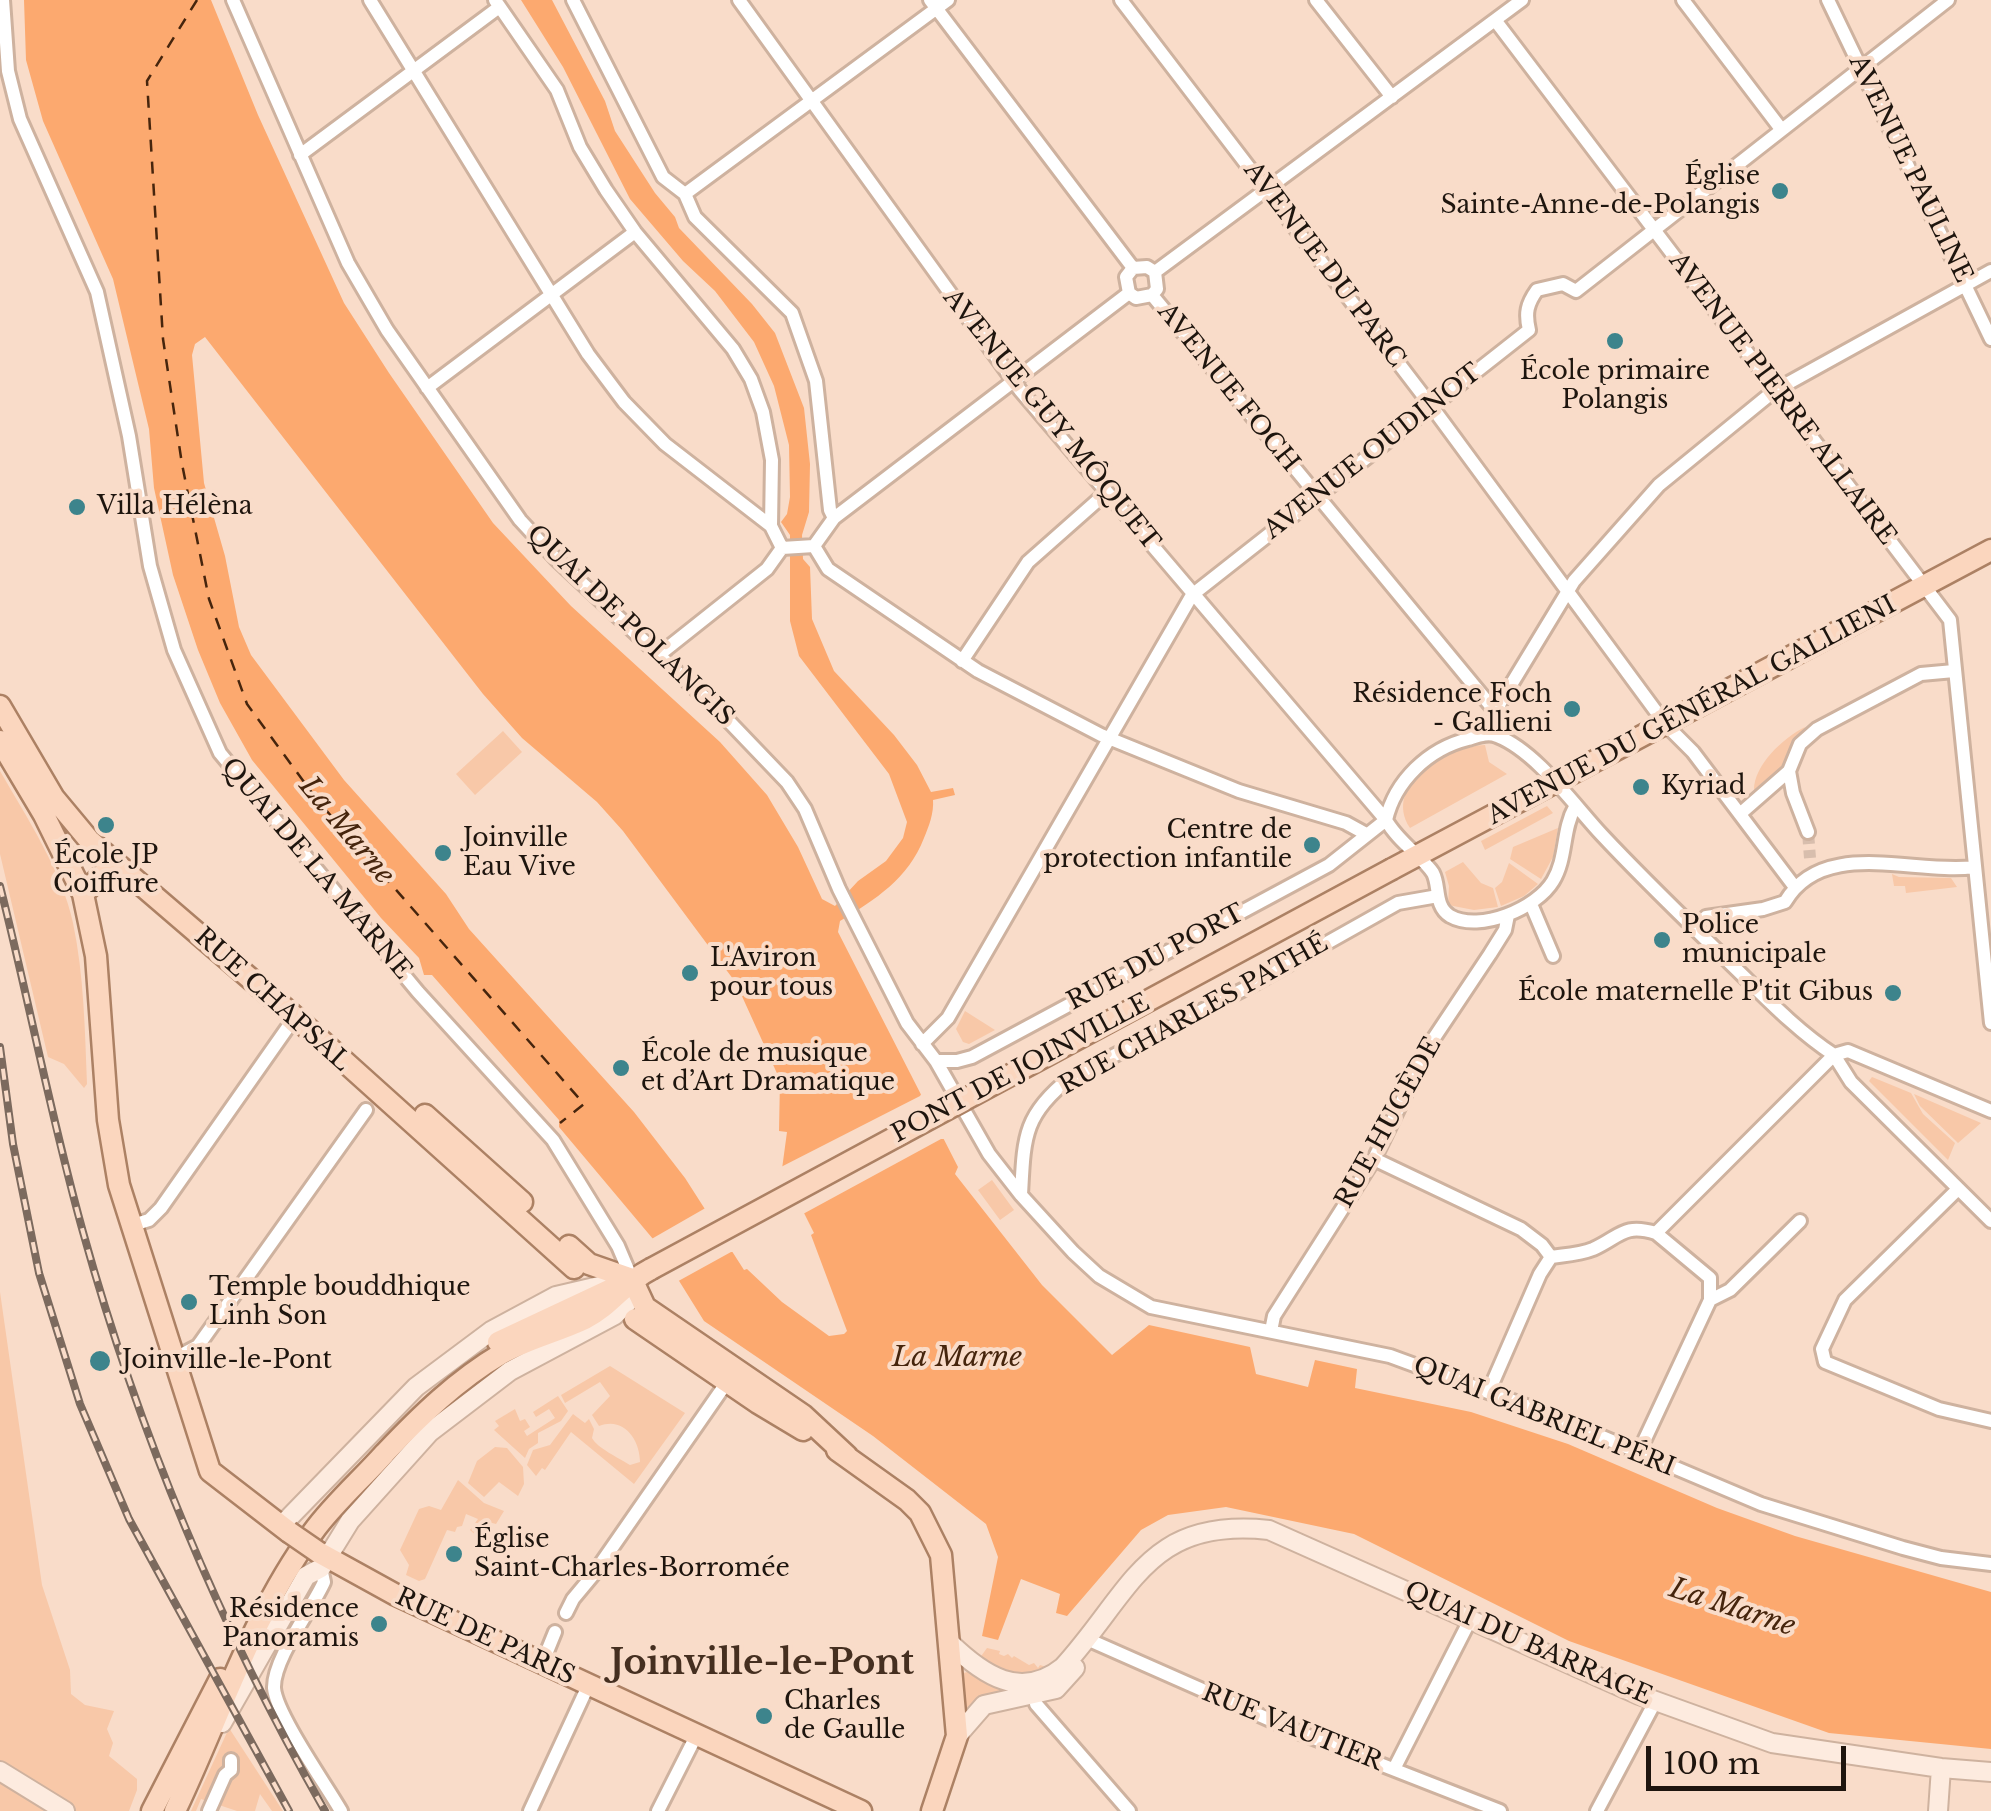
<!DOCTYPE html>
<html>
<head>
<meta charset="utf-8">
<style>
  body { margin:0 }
  #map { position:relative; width:1991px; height:1811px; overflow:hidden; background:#f9dcc9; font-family:"Libre Baskerville",serif }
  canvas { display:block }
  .scale { position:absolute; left:1646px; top:1746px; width:200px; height:45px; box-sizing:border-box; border:5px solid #1e150e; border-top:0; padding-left:12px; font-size:30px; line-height:35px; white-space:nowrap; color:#1e150e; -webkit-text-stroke:8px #f9dcc9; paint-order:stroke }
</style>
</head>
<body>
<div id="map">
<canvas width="1991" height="1811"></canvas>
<div class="scale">100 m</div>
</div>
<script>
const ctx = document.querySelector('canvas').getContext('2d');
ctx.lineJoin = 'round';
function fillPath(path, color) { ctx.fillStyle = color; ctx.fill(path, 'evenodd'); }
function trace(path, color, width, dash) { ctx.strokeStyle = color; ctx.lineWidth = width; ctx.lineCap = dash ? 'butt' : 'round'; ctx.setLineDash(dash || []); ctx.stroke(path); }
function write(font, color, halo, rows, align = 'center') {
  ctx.font = font + ' "Libre Baskerville",serif'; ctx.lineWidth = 8; ctx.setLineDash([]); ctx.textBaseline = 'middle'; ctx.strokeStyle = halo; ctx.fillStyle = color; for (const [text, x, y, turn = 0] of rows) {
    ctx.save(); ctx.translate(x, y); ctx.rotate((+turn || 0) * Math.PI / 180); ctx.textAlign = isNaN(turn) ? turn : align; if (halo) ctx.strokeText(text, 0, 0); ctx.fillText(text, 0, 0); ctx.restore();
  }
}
fillPath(new Path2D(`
  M1805 727 1782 771 1754 790C1754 765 1783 738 1805 727Z
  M503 731 522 752 475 795 456 774Z
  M1485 745 1489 762 1507 774 1410 828C1382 785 1447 746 1485 745Z
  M0 771C26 816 63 873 73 923 84 975 85 1032 87 1084L84 1088 64 1064 48 1057 0 854Z
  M1547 806 1553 813 1485 850 1481 841Z
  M1558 828 1553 857 1541 879 1510 859 1513 847Z
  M1463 862 1481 883 1493 888 1498 907 1474 910 1448 905 1449 886 1445 872Z
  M1509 863 1538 884 1524 896 1501 906 1495 888 1502 882Z
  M1892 874 1899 877 1951 878 1957 887 1906 893 1905 886H1894Z
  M965 1011 995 1030 969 1044 963 1042 956 1029Z
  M1872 1077 1911 1093 1923 1114 1955 1143 1948 1160 1869 1081Z
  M1914 1094 1981 1123 1958 1143 1920 1106Z
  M992 1180 1014 1210 1000 1220 978 1190Z
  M0 1292 42 1585 70 1670 71 1694 85 1705 114 1711 107 1729 113 1743 109 1756 137 1779V1790L129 1811H0Z
  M610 1366 685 1413 634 1484 571 1432 545 1470 542 1468 536 1476 527 1465 533 1450 550 1445 573 1414 585 1423 589 1419 594 1429 592 1438C597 1448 619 1458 630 1465L640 1462C640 1440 624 1416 599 1426L592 1415 610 1396 600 1382 565 1403 561 1395Z
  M558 1396 568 1411 561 1421 538 1433V1443L529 1449 525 1458 494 1430 499 1426 495 1421 515 1409 520 1421 525 1419 530 1427 524 1431 527 1436 555 1418 549 1409 536 1417 533 1412Z
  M495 1447 507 1448 523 1467 524 1484 518 1496 499 1482 484 1497 468 1483 477 1461Z
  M458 1480 484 1503 504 1511 496 1524 488 1522 480 1539 470 1530 478 1519 466 1514 462 1526 457 1527 455 1532 447 1530 425 1579 419 1581 406 1575 409 1565 400 1550 419 1509 429 1506 441 1510Z
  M987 1648 1000 1651 999 1654 1004 1656 1008 1654 1012 1658 1014 1656 1029 1665 1034 1663 1038 1668 1040 1665 1055 1670 1026 1677 981 1661 979 1659Z
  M970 1671 1020 1691 964 1715 961 1674Z
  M229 1728 283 1811H272L260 1794 255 1811H237L201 1799 196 1811H191Z`), '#f8c8a8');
fillPath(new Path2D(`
  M24 0H211L258 115 344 303 389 373 493 523 571 606 720 742 767 795 798 847 822 899 835 906 858 881 886 861 903 838 907 822 889 774 799 656 790 621V535L781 522 787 514 790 497 789 445 774 386 754 342 715 291 683 261 630 199 563 67 521 0H552L605 101 615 131 655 193 675 217 679 228 752 304 775 333 804 408 810 464 809 512 802 535 803 559 810 567 812 619 834 671 894 735 917 765 931 792 953 788 955 795 933 800C934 813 929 826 924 838 908 879 876 899 840 921L838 932 958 1167 955 1174 1042 1285 1112 1355 1149 1325 1250 1347 1256 1374 1308 1387 1315 1360 1357 1369 1355 1388 1471 1412 1568 1444 1717 1508 1795 1536 1991 1592V1749L1829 1733 1569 1641 1354 1534 1226 1507 1168 1515 1141 1530 1067 1616 1056 1613 1060 1594 1021 1579 998 1640 982 1636 998 1557 986 1524 873 1436 704 1321 653 1239 559 1127V1120L432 975H424L419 958 381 918 252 760 220 703 198 650 173 575 154 488 149 429 113 279 43 121 26 60ZM205 337 483 694 522 738 597 802 623 831 736 983 780 1080 779 1131 787 1132 782 1169 814 1233 811 1235 847 1331 844 1334 829 1336 782 1302 747 1269 744 1270 685 1178 634 1112 469 929 446 894 344 780 251 655 239 627 225 556 204 483 192 355 195 344Z`), '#fca96f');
fillPath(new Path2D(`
  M923 1091 949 1139H941L803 1214V1218L777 1169 920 1096Z
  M709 1206 738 1252H731L673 1284 648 1241Z`), '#f9dcc9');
trace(new Path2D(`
  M197 0 147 81 163 339 182 464 209 599 247 704 318 801 584 1104 560 1123`), '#46250d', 2.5, [12, 10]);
trace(new Path2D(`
  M1808 832 1810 858`), '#d8bead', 12, [12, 6]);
const street = new Path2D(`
  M3 0 8 71 20 119 97 292 129 436 150 566 174 650 220 753 418 992 553 1140 618 1246 632 1279
  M233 0 348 263 387 330 520 520 557 560 720 712 787 782 805 809 839 889 907 1023 936 1061 989 1154 1021 1195 1073 1252 1099 1276 1151 1307 1390 1356 1548 1414 1761 1504 1903 1548 1941 1558 1991 1564
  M370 0 588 354 624 402 665 444 771 526 782 548
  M495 0 557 90 580 147 606 190 635 232 733 349 751 379 763 412 772 460 771 526
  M573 0 663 177 685 194 695 217 792 313 816 381 830 510 834 518
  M739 0 1020 390 1386 820 1329 865 972 1057 957 1061H936
  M930 0 1133 268
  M1121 0 1432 407 1666 725 1693 752 1794 886
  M1316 0 1392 97
  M1683 0 1781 129
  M1828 0 1991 339
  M1495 20 1950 620 1991 1023
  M300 155 498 8
  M685 194 948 0
  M1133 268 1126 277 1129 293 1136 298 1152 295
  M1133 268 1147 267 1155 272 1157 289 1152 295
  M1155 272 1522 0
  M1152 295 1495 711
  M427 388 635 232
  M814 546 828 569 978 671 1101 735 1239 791 1346 823 1366 834
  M814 546 834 518 1129 293
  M782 548 814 546
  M660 654 767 569 782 548
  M962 661 1028 562 1106 493
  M1488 734 1500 703 1574 581 1659 485 1774 391 1991 271
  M1789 771 1793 793 1808 832
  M1575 807C1562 830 1567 858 1553 881 1537 908 1480 933 1450 916 1434 906 1440 886 1433 873 1423 857 1398 842 1386 820 1395 781 1428 749 1468 739 1478 736 1488 732 1497 736 1536 751 1574 805 1602 835 1644 880 1688 922 1731 964 1764 996 1796 1030 1834 1055L1848 1051 1991 1111
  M1741 813 1789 771 1800 744 1817 729 1921 674 1954 671
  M1531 904 1553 956
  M1695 929 1706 917 1763 909 1785 902C1823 837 1914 875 1974 867
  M922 1044 948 1018 1192 595 1529 330C1525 313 1527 304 1537 290L1563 284 1576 291 1948 0
  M1834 1055 1851 1082 1991 1221
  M1374 1159 1521 1229 1542 1245 1551 1257
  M1958 1189 1845 1300 1822 1349 1825 1362 1939 1409 1991 1421
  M1021 1195C1024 1138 1023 1115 1070 1078L1254 984 1398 903 1438 896
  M133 1225 149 1220 161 1208 295 1017
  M1710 1300 1730 1290 1800 1221
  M1271 1331 1274 1316 1374 1159 1428 1047 1490 954 1505 930 1508 915
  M175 1358 198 1346 366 1110
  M1489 1391 1540 1274 1551 1257C1565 1255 1581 1254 1593 1249 1620 1237 1623 1223 1656 1233L1834 1055
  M1638 1454 1710 1300V1278L1656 1233
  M321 1568 324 1582C312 1609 273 1659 274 1688 276 1714 326 1785 341 1811
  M566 1613 573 1599 593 1575 727 1382
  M1087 1639 1293 1730 1500 1811
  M542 1664 555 1632
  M1035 1688 1036 1704 1129 1811
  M1394 1769 1469 1622
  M209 1811 225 1775 231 1770V1760
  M530 1811 588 1686
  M658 1811 694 1740
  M1597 1811 1655 1702`);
const secondary = new Path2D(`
  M281 1526 416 1387 491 1331 556 1296 612 1283
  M950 1643C983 1675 1021 1701 1063 1667 1133 1590 1147 1517 1269 1530L1639 1695 1772 1743 1941 1768 1991 1772
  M222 1723 306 1576 321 1568 350 1521 430 1432 510 1371 615 1315 638 1292
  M957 1736 984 1705 1056 1689 1075 1668
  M0 1771 65 1811
  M1938 1811 1941 1768`);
const primary = new Path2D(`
  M0 706 54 798 89 840 295 1017 574 1268
  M0 741 44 815 83 894 96 956 108 1120 119 1185 210 1471 289 1532
  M1392 869 1991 550
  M83 894 115 862
  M425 1115 522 1202
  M569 1246 589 1264 632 1279 645 1307 803 1415 847 1456
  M635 1319 758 1403 803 1430
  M498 1342 626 1282
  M837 1450 907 1500 920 1513 941 1555 957 1736 932 1811
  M318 1552 396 1595 861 1811
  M152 1811 220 1679
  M175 1811C220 1717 251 1616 313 1532 334 1503 362 1479 385 1453 420 1416 457 1380 501 1354 527 1339 558 1332 585 1319 611 1306 625 1282 651 1269`);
trace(street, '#ceb29f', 18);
trace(secondary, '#ceb29f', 22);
trace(primary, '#ac8164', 25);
trace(street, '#fff', 12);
trace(secondary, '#fdebdf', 18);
trace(primary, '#fbd6be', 20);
const rail = new Path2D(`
  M0 886C29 1001 51 1118 83 1232 139 1434 221 1629 325 1811
  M0 1047 13 1144 39 1273 80 1404 129 1519 289 1811`);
trace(rail, '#7c6a5e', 8);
trace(rail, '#f9dcc9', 4, [11]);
const primaryBridge = new Path2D(`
  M651 1269 1392 869
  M289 1532 318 1552`);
trace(primaryBridge, '#ac8164', 25, []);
trace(primaryBridge, '#fbd6be', 20);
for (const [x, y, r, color] of [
  [1780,191,10,"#3d848c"],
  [1615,341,10,"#3d848c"],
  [77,507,10,"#3d848c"],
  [1572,709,10,"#3d848c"],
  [1641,787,10,"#3d848c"],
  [106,825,10,"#3d848c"],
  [1312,845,10,"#3d848c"],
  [443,853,10,"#3d848c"],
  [1662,940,10,"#3d848c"],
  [690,973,10,"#3d848c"],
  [1893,993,10,"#3d848c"],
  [621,1068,10,"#3d848c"],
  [189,1302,10,"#3d848c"],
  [100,1361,12,"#3d848c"],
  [454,1554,10,"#3d848c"],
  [379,1624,10,"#3d848c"],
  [764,1716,10,"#3d848c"]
]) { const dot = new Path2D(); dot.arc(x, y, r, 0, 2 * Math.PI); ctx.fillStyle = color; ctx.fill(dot); trace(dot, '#f9dcc9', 4); }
write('25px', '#1e150e', '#f9dcc9', [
  ["AVENUE PAULINE",1910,169,64],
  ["AVENUE DU PARC",1324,265,53],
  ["AVENUE FOCH",1228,388,51],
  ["AVENUE PIERRE ALLAIRE",1782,399,53],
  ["AVENUE GUY MÔQUET",1051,420,51],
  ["AVENUE OUDINOT",1373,452,-38],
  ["QUAI DE POLANGIS",630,626,44],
  ["AVENUE DU GÉNÉRAL GALLIENI",1692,711,-28],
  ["QUAI DE LA MARNE",316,869,50],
  ["RUE DU PORT",1156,958,-28],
  ["RUE CHAPSAL",272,1000,42],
  ["RUE CHARLES PATHÉ",1194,1015,-29],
  ["PONT DE JOINVILLE",1021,1069,-28],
  ["RUE HUGÈDE",1389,1123,-61],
  ["QUAI GABRIEL PÉRI",1544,1417,22],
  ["RUE DE PARIS",485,1637,25],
  ["QUAI DU BARRAGE",1528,1644,24],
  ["RUE VAUTIER",1292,1728,22]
]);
write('25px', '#1e150e', '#f9dcc9', [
  ["Église",1760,177,"right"],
  ["Sainte-Anne-de-Polangis",1760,206,"right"],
  ["École primaire",1615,372,"center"],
  ["Polangis",1615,401,"center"],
  ["Villa Hélèna",97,507],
  ["Résidence Foch",1552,695,"right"],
  ["- Gallieni",1552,724,"right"],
  ["Kyriad",1661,787],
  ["Centre de",1292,831,"right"],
  ["protection infantile",1292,860,"right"],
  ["Joinville",463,839],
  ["Eau Vive",463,868],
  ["École JP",106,856,"center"],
  ["Coiffure",106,885,"center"],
  ["Police",1682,926],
  ["municipale",1682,955],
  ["L'Aviron",710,959],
  ["pour tous",710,988],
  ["École maternelle P'tit Gibus",1873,993,"right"],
  ["École de musique",641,1054],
  ["et d’Art Dramatique",641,1083],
  ["Temple bouddhique",209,1288],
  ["Linh Son",209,1317],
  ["Joinville-le-Pont",122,1361],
  ["Église",474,1540],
  ["Saint-Charles-Borromée",474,1569],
  ["Résidence",359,1610,"right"],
  ["Panoramis",359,1639,"right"],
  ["Charles",784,1702],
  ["de Gaulle",784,1731]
], 'left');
write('italic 28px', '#46250d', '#f9dcc9', [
  ["La Marne",346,831,50],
  ["La Marne",957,1358],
  ["La Marne",1732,1608,18]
]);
write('bold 35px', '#452f20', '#f9dcc9', [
  ["Joinville-le-Pont",762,1664]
]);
</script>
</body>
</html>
